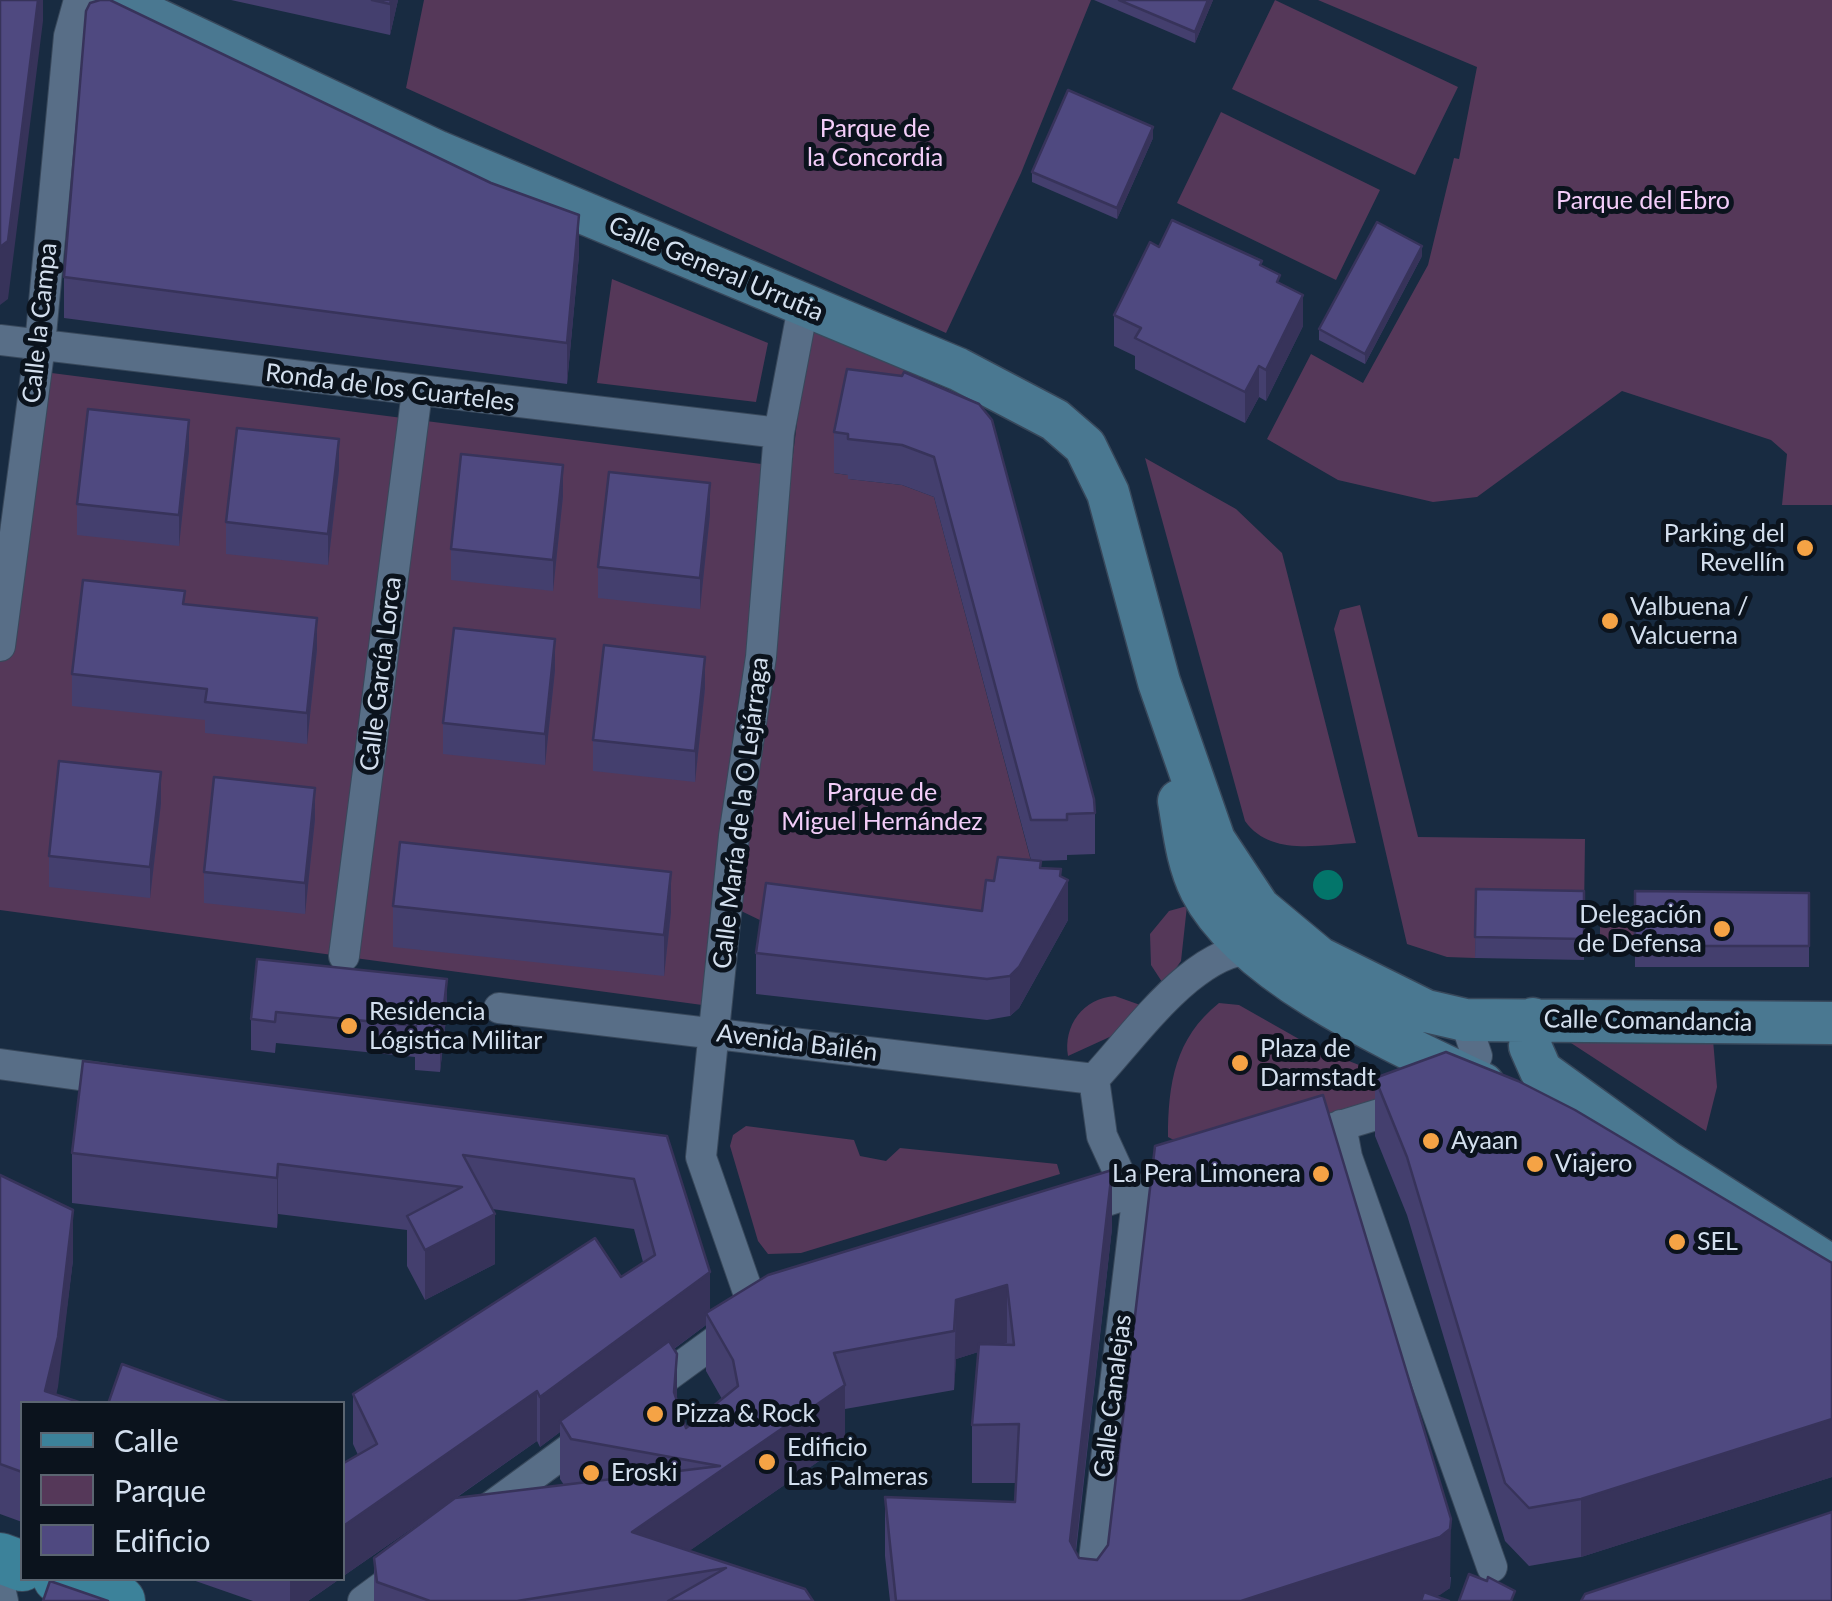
<!DOCTYPE html>
<html>
<head>
<meta charset="utf-8">
<style>
  body { margin:0 }
  #map { position:relative; width:1832px; height:1601px; overflow:hidden; background:#182b41; font-family:Lato,sans-serif }
  canvas { display:block }
  .legend { position:absolute; left:20px; top:1401px; width:325px; height:180px; box-sizing:border-box; background:#0b131d; border:2px solid #5b6571; margin:0; padding:12px 18px; list-style:none; font-size:30px; color:#d3dfee }
  .legend li { display:flex; align-items:center; gap:20px; height:50px }
  .legend b { width:50px; border:2px solid #5b6571 }
</style>
</head>
<body>
<div id="map">
<canvas width="1832" height="1601"></canvas>
<ul class="legend">
<li><b style="height:12px;background:#3c829a"></b>Calle</li>
<li><b style="height:28px;background:#553859"></b>Parque</li>
<li><b style="height:28px;background:#4f4980"></b>Edificio</li>
</ul>
</div>
<script>
const ctx = document.querySelector('canvas').getContext('2d');
ctx.lineJoin = 'round';
function fillPath(path, color) { ctx.fillStyle = color; ctx.fill(path, 'evenodd'); }
function trace(path, color, width, dash) { ctx.strokeStyle = color; ctx.lineWidth = width; ctx.lineCap = dash ? 'butt' : 'round'; ctx.setLineDash(dash || []); ctx.stroke(path); }
function write(font, color, halo, rows, align = 'center') {
  ctx.font = font + ' Lato,sans-serif'; ctx.lineWidth = 10; ctx.setLineDash([]); ctx.textBaseline = 'middle'; ctx.strokeStyle = halo; ctx.fillStyle = color; for (const [text, x, y, turn = 0] of rows) {
    ctx.save(); ctx.translate(x, y); ctx.rotate((+turn || 0) * Math.PI / 180); ctx.textAlign = isNaN(turn) ? turn : align; if (halo) ctx.strokeText(text, 0, 0); ctx.fillText(text, 0, 0); ctx.restore();
  }
}
fillPath(new Path2D(`
  M424 0H1091L1021 173 946 333 406 88Z
  M1275 0 1458 87 1415 175 1232 89Z
  M1318 0H1832V505H1782L1787 454 1771 440 1622 391 1477 497 1433 502 1338 480 1267 439 1311 354 1363 383 1428 265 1454 158 1459 159 1477 67Z
  M1221 112 1380 190 1336 280 1177 203Z
  M612 279 768 343 756 402 597 383Z
  M809 325 922 371 905 412 834 473 848 475 849 479 902 485 934 497 1031 861 995 922 766 923 737 909Z
  M36 371 777 466 717 1007 0 910V644Z
  M1145 458 1236 509 1282 553 1356 843C1317 845 1270 856 1245 821Z
  M1360 605 1418 837 1585 839 1584 912 1477 910 1475 958 1447 957 1407 944 1334 629 1340 610Z
  M1187 906 1181 961 1164 985 1151 965 1150 934 1169 911Z
  M1600 911 1635 912V943L1600 942Z
  M1115 996 1143 1006 1114 1035 1068 1056C1063 1026 1083 998 1115 996Z
  M1219 1003 1239 1005 1313 1047 1377 1072 1394 1095C1342 1110 1213 1164 1168 1137 1168 1084 1175 1038 1219 1003Z
  M1712 1028 1717 1087 1706 1131 1571 1043 1570 1036Z
  M746 1126 854 1140 860 1156 886 1161 900 1148 1057 1164 1060 1174 801 1253 768 1254 758 1241 730 1146 733 1135Z`), '#553859');
fillPath(new Path2D(`
  M1313 885a15 15 0 1 1 30 0a15 15 0 1 1-30 0Z`), '#03756a');
const street = new Path2D(`
  M0 340 779 433
  M0 646 40 345 69 36 79 0
  M344 956 417 392
  M499 1008 1094 1079
  M1449 1019 1465 1020 1477 1056 1468 1077 1454 1086
  M0 1064 123 1081
  M1094 1079C1134 1037 1200 939 1263 950
  M1094 1079 1102 1136 1129 1195
  M1341 1125 1347 1157 1492 1567
  M1294 1140 1412 1104
  M1075 1211 1188 1175
  M755 1312 701 1157 734 836 761 657 779 433 803 307
  M647 1391 739 1324
  M478 1516 594 1431
  M0 1588 3 1601
  M363 1601 405 1570
  M1089 1601 1138 1192`);
const secondary = new Path2D(`
  M115 0 438 152 958 369 1055 420 1085 446 1108 493 1159 682 1214 840 1259 908 1319 958 1426 1011 1465 1020 1832 1023
  M1179 801C1184 830 1187 862 1201 890 1245 976 1397 1043 1483 1084
  M1533 1019 1530 1046 1541 1071 1667 1162 1832 1267
  M1602 1138 1667 1162`);
const primary = new Path2D(`
  M0 1558 22 1566
  M58 1578 120 1601`);
trace(street, '#38485b', 32);
trace(secondary, '#38485b', 45);
trace(primary, '#38485b', 52);
trace(street, '#586e87', 30);
trace(secondary, '#4a7891', 42);
trace(primary, '#3c829a', 50);
fillPath(new Path2D(`
  M231 0H398L390 35Z
  M1094 0H1213L1195 43Z
  M1153 138 1117 219 1032 182V172Z
  M1159 247 1262 266 1280 284 1303 326 1266 401 1259 397 1245 423 1135 369V356L1114 346V315Z
  M579 255 567 384 64 318V277Z
  M1422 256 1365 364 1319 340V329Z
  M902 376 1095 813V854L1067 855V860L1035 861 1041 868 1061 876 1068 920 1019 1008 1010 1016 987 1020 756 994V953L982 911 994 881 1031 860 934 497 902 485 848 479V475L834 473V432Z
  M189 451 179 546 77 535V504Z
  M339 470 328 565 226 554V522Z
  M563 496 553 591 451 580V549Z
  M710 514 700 609 598 598V567Z
  M185 604 317 649 307 744 205 733V720L72 706V674Z
  M555 670 545 765 443 754V723Z
  M705 688 695 782 593 771V740Z
  M161 803 150 898 49 887V856Z
  M315 819 305 914 204 903V872Z
  M1476 889 1584 891V960L1475 958Z
  M1635 891 1809 893V967H1635Z
  M393 906 671 912 664 976 393 947Z
  M257 959 447 1010 440 1072 415 1070V1057L276 1043 275 1053 251 1050V1019Z
  M1375 1078 1832 1263V1477L1581 1557 1529 1566 1505 1541 1407 1215 1375 1136Z
  M667 1136 710 1311 1112 1228 1076 1552 1079 1558 1451 1577 1450 1588 1437 1596 1449 1601H890L885 1556V1497L1015 1502 1016 1483H972V1425L978 1352 956 1359 954 1390 845 1409V1443L689 1551 813 1601H374V1558L440 1509 342 1577V1464L358 1455 353 1444V1394L621 1277 643 1262 634 1229 492 1209 495 1264 425 1300 407 1266V1230L278 1214 277 1228 72 1203V1153ZM706 1325V1371L722 1399 686 1428 677 1401 674 1349ZM560 1432V1479L564 1485 456 1498 537 1441 540 1447Z
  M0 1175 73 1260 56 1394 22 1404V1522L0 1514Z
  M187 1578H341L308 1601H253Z`), '#443f6e');
fillPath(new Path2D(`
  M38 0H43V21L8 299 0 305V247Z
  M391 0H398L390 35V4Z
  M1208 0H1213L1195 43V32Z
  M1153 127V138L1117 219V208Z
  M579 215V255L567 384V343Z
  M1422 246V256L1365 364V354Z
  M1303 295V326L1266 401V370Z
  M1259 366V397L1245 423V392Z
  M189 420V451L179 546V515Z
  M339 439V470L328 565V534Z
  M563 465V496L553 591V560Z
  M710 483V514L700 609V578Z
  M317 618V649L307 744V713Z
  M555 639V670L545 765V734Z
  M705 657V688L695 782V751Z
  M161 772V803L150 898V867Z
  M315 788V819L305 914V883Z
  M671 872V912L664 976V935Z
  M1068 880V920L1019 1008 1010 1016V976Z
  M447 979V1010L440 1072V1041Z
  M278 1164V1214L277 1228V1178Z
  M1112 1170V1228L1070 1599V1541Z
  M73 1210V1260L58 1387 54 1404 45 1391Z
  M495 1214V1264L425 1300V1250Z
  M710 1272V1319L706 1313V1325L565 1429 560 1421V1432L540 1447V1397Z
  M1007 1285V1343L956 1359 954 1390 956 1300Z
  M677 1354V1413L674 1392Z
  M845 1385V1443L646 1581 632 1532Z
  M537 1391V1441L342 1577V1527Z
  M1832 1419V1477L1581 1557V1499Z
  M1451 1519 1450 1588 1440 1595 1422 1601H1241Z
  M290 1578H341L308 1601H290Z`), '#37335a');
const building = new Path2D(`
  M0 0H38L8 241 0 247Z
  M100 0H110L491 183 579 215 567 343 64 277 86 11 90 3Z
  M372 0H391L390 4Z
  M1119 0H1208L1195 32Z
  M1068 90 1153 127 1117 208 1032 172Z
  M1172 220 1262 261 1260 265 1280 275 1277 282 1303 295 1266 370 1259 366 1245 392 1135 338 1141 328 1114 315 1150 242 1159 247Z
  M1377 222 1422 246 1365 354 1319 329Z
  M847 369 902 376 904 372 979 404 992 420 1094 799 1095 813 1067 814V820H1031L934 457 902 445 848 439V434L834 432Z
  M88 409 189 420 179 515 77 504Z
  M237 428 339 439 328 534 226 522Z
  M461 454 563 465 553 560 451 549Z
  M609 472 710 483 700 578 598 567Z
  M83 580 185 591 183 604 317 618 307 713 205 702 207 689 72 674Z
  M454 628 555 639 545 734 443 723Z
  M604 645 705 657 695 751 593 740Z
  M59 761 161 772 150 867 49 856Z
  M214 777 315 788 305 883 204 872Z
  M400 842 671 872 664 935 393 906Z
  M998 857 1041 861 1040 868 1061 869 1060 876 1068 880 1019 967 1010 976 987 979 756 953 766 883 982 911 986 880 994 881Z
  M1476 889 1584 891V939L1475 937Z
  M1635 891 1809 893V946H1635Z
  M257 959 447 979 440 1041 415 1039 416 1026 276 1012 275 1022 251 1019Z
  M1446 1052 1518 1081 1575 1110 1832 1263V1419L1581 1499 1529 1508 1505 1483 1407 1157 1375 1078Z
  M83 1061 667 1136 710 1272 540 1397 537 1391 342 1527V1464L377 1444 353 1394 595 1238 621 1277 655 1255 634 1179 463 1155 495 1214 425 1250 407 1216 462 1187 278 1164 277 1178 72 1153Z
  M1323 1095 1451 1519 1450 1529 1440 1537 1241 1601H896L885 1497 1015 1502 1019 1424 972 1425 979 1344 1014 1345 1007 1285 956 1300 954 1331 834 1353 845 1385 632 1532 805 1589 813 1601H668L726 1568 517 1601H430L377 1582 374 1558 455 1498 720 1466 571 1439 560 1421 669 1341 677 1354 674 1392 686 1428 738 1386 733 1360 706 1313 768 1275 1112 1170 1070 1541 1079 1558 1097 1560 1108 1545 1155 1146Z
  M0 1175 73 1210 58 1337 45 1391 85 1404H22V1472L0 1464Z
  M122 1364 233 1404H108Z
  M1832 1512V1601H1581L1585 1594Z
  M1469 1574 1487 1581 1488 1577 1515 1591 1511 1601H1459Z
  M50 1581 108 1601H43Z
  M1424 1592 1449 1601H1421Z`);
fillPath(building, '#4f4980');
trace(building, '#37335a', 2.5);
for (const [x, y, r, color] of [
  [1805,548,10,"#f5a345"],
  [1610,621,10,"#f5a345"],
  [1722,929,10,"#f5a345"],
  [349,1026,10,"#f5a345"],
  [1240,1063,10,"#f5a345"],
  [1431,1141,10,"#f5a345"],
  [1535,1164,10,"#f5a345"],
  [1321,1174,10,"#f5a345"],
  [1677,1242,10,"#f5a345"],
  [655,1414,10,"#f5a345"],
  [767,1462,10,"#f5a345"],
  [591,1473,10,"#f5a345"]
]) { const dot = new Path2D(); dot.arc(x, y, r, 0, 2 * Math.PI); ctx.fillStyle = color; ctx.fill(dot); trace(dot, '#0b131d', 4); }
write('25px', '#f3cdf9', '#0b131d', [
  ["Parque de",875,129],
  ["la Concordia",875,158],
  ["Parque del Ebro",1643,201],
  ["Parque de",882,793],
  ["Miguel Hernández",882,822]
]);
write('25px', '#d3dfee', '#0b131d', [
  ["Calle General Urrutia",716,269,23],
  ["Calle la Campa",40,323,-84],
  ["Ronda de los Cuarteles",390,388,7],
  ["Calle García Lorca",381,674,-83],
  ["Calle María de la O Lejárraga",741,813,-83],
  ["Calle Comandancia",1648,1021,1],
  ["Avenida Bailén",797,1043,7],
  ["Calle Canalejas",1113,1396,-83]
]);
write('25px', '#d3dfee', '#0b131d', [
  ["Parking del",1785,534,"right"],
  ["Revellín",1785,563,"right"],
  ["Valbuena /",1630,607],
  ["Valcuerna",1630,636],
  ["Delegación",1702,915,"right"],
  ["de Defensa",1702,944,"right"],
  ["Residencia",369,1012],
  ["Lógistica Militar",369,1041],
  ["Plaza de",1260,1049],
  ["Darmstadt",1260,1078],
  ["Ayaan",1451,1141],
  ["Viajero",1555,1164],
  ["La Pera Limonera",1301,1174,"right"],
  ["SEL",1697,1242],
  ["Pizza & Rock",675,1414],
  ["Edificio",787,1448],
  ["Las Palmeras",787,1477],
  ["Eroski",611,1473]
], 'left');
</script>
</body>
</html>
